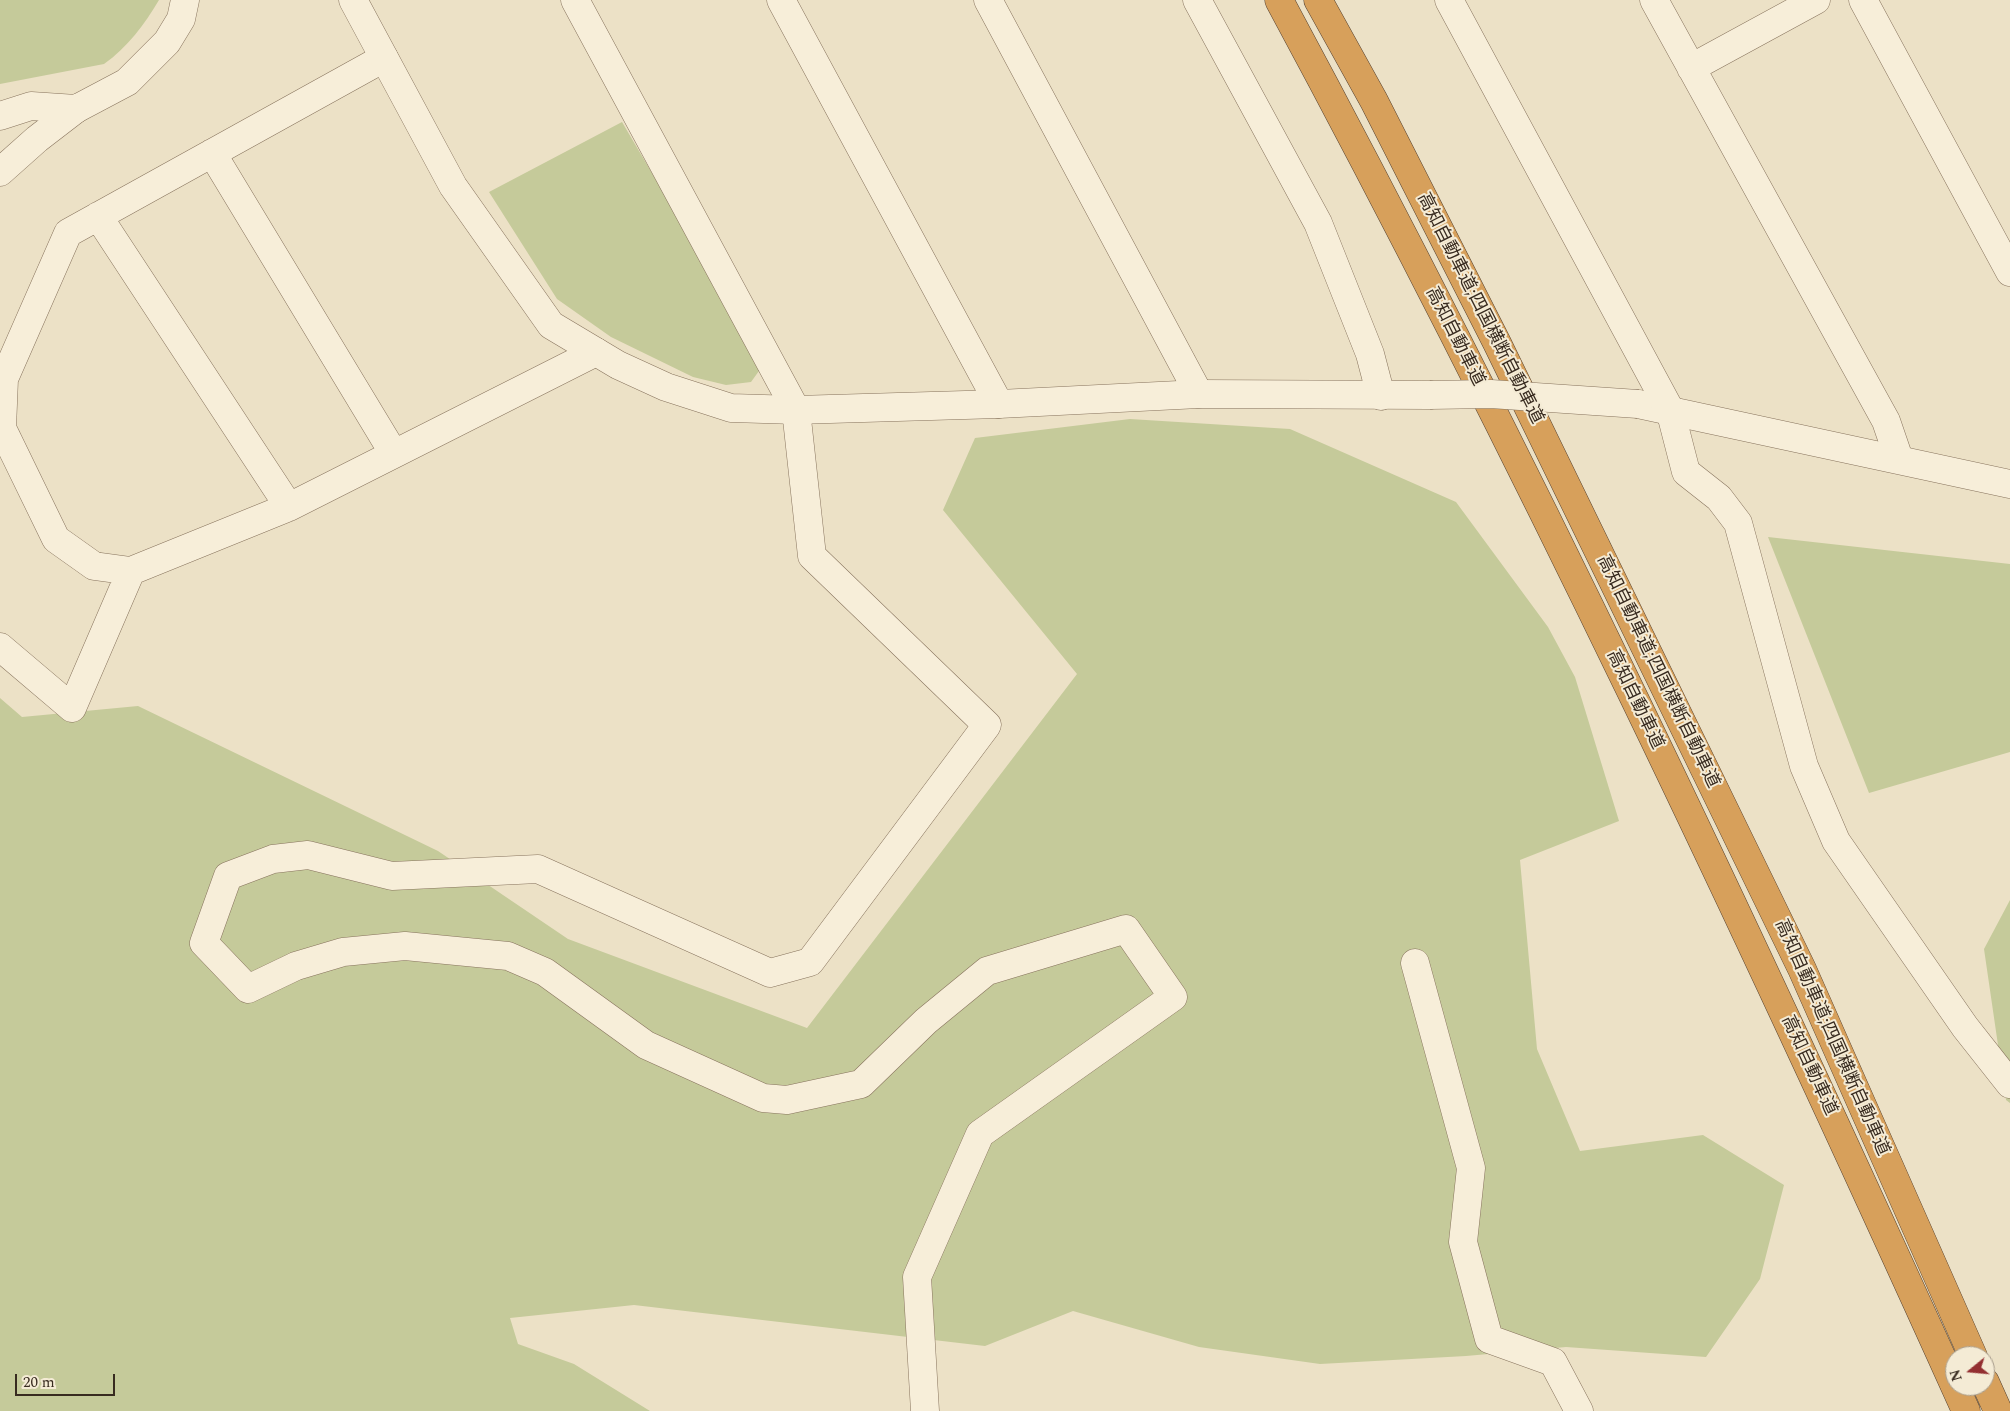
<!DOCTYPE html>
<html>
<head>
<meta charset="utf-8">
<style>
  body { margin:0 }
  #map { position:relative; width:2010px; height:1411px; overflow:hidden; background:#ece1c6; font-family:Spectral,serif }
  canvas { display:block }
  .north { position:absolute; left:1945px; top:1346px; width:50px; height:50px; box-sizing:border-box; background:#f4ebd5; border:1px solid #a99e8d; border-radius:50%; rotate:253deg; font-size:14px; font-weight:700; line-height:20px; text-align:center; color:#382b20 }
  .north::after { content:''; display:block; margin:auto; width:18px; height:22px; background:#932f31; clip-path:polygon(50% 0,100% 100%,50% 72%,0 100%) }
  .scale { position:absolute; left:15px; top:1374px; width:100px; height:22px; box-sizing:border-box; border:2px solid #382b20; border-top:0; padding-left:6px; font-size:15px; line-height:18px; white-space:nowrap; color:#382b20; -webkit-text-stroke:4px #f4ebd5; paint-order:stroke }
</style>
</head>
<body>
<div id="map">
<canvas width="2010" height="1411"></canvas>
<div class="north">N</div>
<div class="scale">20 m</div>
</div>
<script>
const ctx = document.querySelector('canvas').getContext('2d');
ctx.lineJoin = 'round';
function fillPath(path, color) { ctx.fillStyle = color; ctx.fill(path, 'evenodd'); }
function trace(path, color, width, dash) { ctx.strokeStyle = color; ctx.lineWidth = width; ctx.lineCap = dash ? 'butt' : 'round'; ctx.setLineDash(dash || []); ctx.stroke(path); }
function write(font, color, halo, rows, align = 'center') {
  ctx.font = font + ' Spectral,"Noto Sans JP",serif'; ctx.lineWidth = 4; ctx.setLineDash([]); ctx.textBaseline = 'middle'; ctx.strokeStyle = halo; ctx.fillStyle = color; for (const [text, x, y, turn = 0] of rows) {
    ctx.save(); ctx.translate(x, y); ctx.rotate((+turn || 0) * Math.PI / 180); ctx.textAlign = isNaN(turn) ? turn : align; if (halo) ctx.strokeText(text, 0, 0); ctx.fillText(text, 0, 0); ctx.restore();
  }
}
fillPath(new Path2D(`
  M0 0H159C144 25 128 47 104 64L0 84Z
  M622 122 764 364 751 382 726 385 693 377 611 337 557 299 489 192Z
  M1130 419 1290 429 1456 502 1548 627 1575 677 1619 821 1520 860 1537 1049 1580 1151 1703 1135 1784 1185 1760 1279 1706 1357 1566 1347 1466 1356 1320 1364 1199 1347 1073 1311 985 1346 634 1305 510 1318 518 1344 574 1364 650 1411H0V698L22 717 138 706 438 851 568 939 807 1028 1077 674 943 510 975 438Z
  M1768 537 2010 564V752L1869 793Z
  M2010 900V1103L2006 1100 1984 949Z`), '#c5ca9a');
const minor = new Path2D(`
  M575 0 796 410 812 556 987 725 810 962 770 973 538 869 392 876 308 855 273 859 228 876 204 943 248 989 296 966 343 952 405 946 508 956 545 972 646 1045 763 1098 787 1100 861 1084 926 1021 987 971 1126 929 1173 997 980 1134 917 1277 925 1411
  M781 0 999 404
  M988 0 1199 394
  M1197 0 1318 223 1370 354 1381 396
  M1449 0 1670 410 1686 472 1719 498 1738 523 1804 766 1836 841 1965 1027 2010 1084
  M1654 0 1886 421 1899 459
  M1863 0 2010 272
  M384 58 68 233 4 379 2 428 56 539 94 566 131 571 289 507 596 352
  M1691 68 1816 0
  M212 153 394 454
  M0 172 37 139 76 109
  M98 216 289 507
  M0 647 72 708 131 571
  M1415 963 1471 1168 1463 1242 1489 1339 1553 1362 1579 1411`);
const tertiary = new Path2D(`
  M353 0 453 186 551 325 618 365 666 387 731 408 796 410 999 404 1199 394 1430 395
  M0 116 31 106 76 109 127 82 167 42 181 19 185 0
  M1638 404 2010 484`);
const motorway = new Path2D(`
  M1279 0C1527 460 1751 935 1966 1411
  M1318 0 1374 101 1497 343 1802 969 1973 1356
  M1985 1382 1998 1411`);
trace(minor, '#87735d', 29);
trace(tertiary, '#87735d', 29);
trace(motorway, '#554130', 29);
trace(minor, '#f7eed9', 28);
trace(tertiary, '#f7eed9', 28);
trace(motorway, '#d7a05b', 28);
const tertiaryBridge = new Path2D(`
  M1430 395 1491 394 1638 404`);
trace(tertiaryBridge, '#87735d', 29, []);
trace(tertiaryBridge, '#f7eed9', 28);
write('18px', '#382b20', '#f4ebd5', [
  ["高知自動車道;四国横断自動車道",1479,309,63],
  ["高知自動車道",1454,337,63],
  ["高知自動車道;四国横断自動車道",1657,672,64],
  ["高知自動車道",1634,700,64],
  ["高知自動車道;四国横断自動車道",1831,1038,66],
  ["高知自動車道",1808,1066,65]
]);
</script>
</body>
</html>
